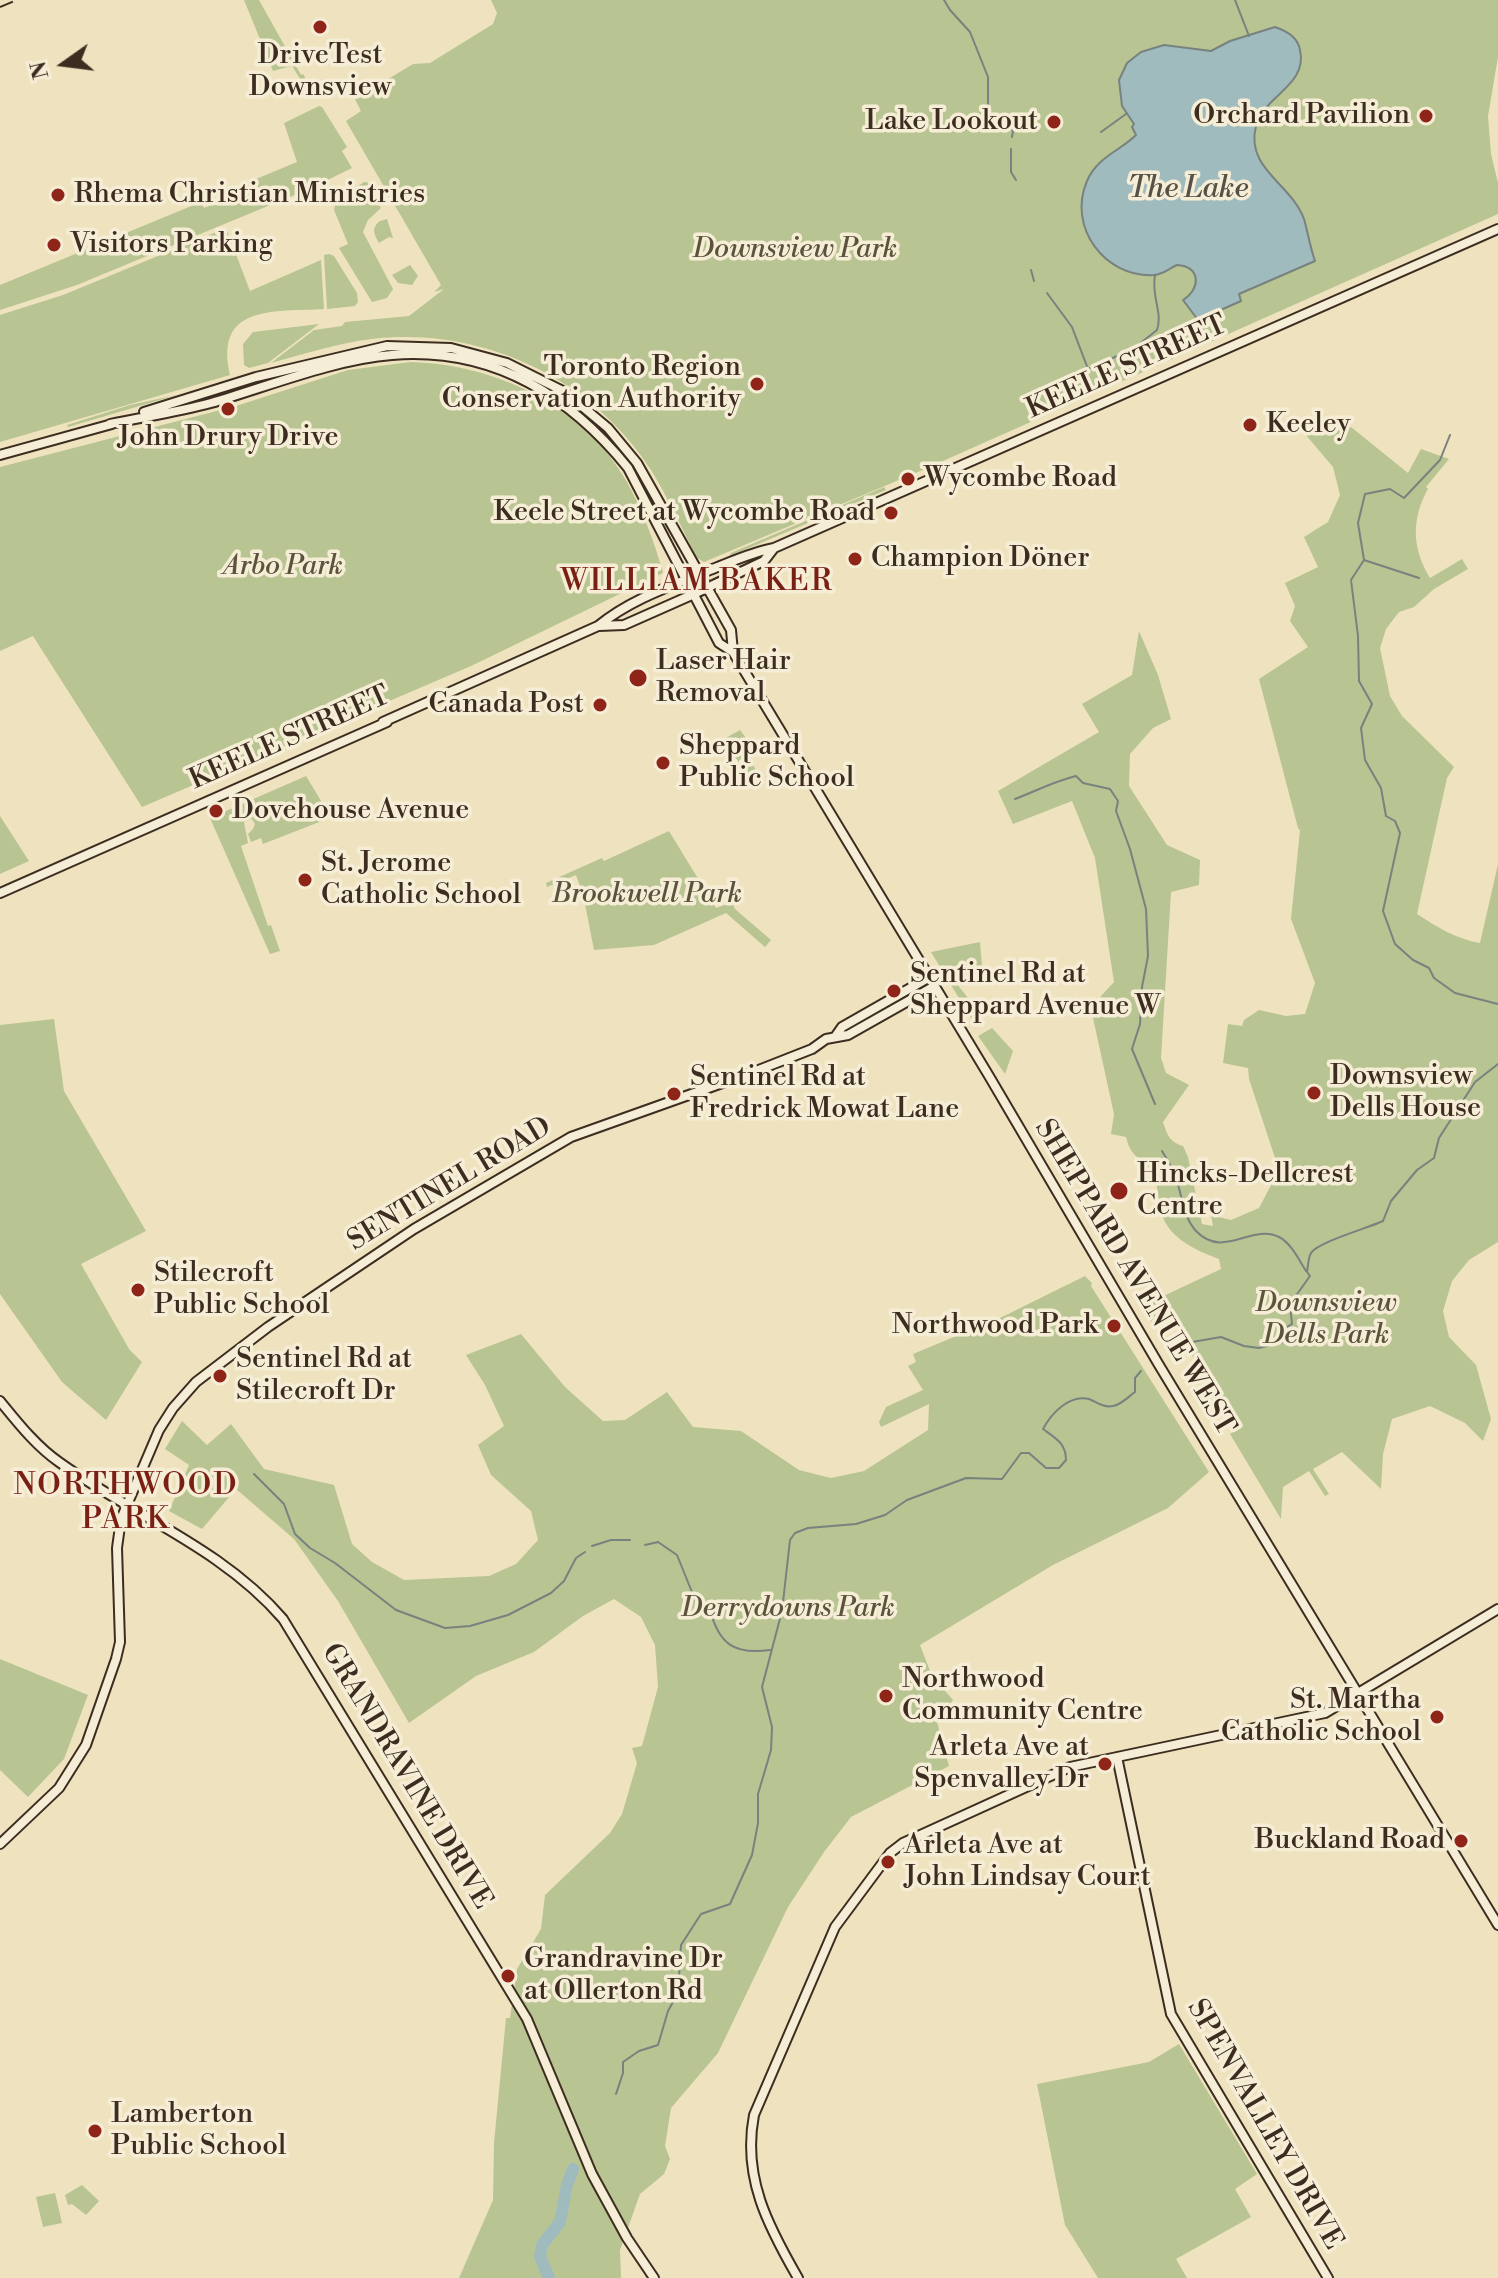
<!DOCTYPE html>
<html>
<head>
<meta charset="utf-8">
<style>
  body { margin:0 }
  #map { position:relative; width:1498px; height:2278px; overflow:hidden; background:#efe3bf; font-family:"Libre Bodoni",serif }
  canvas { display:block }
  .north { position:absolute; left:24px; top:24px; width:80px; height:80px; -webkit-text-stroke:6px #f5edd5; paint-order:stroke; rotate:256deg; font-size:22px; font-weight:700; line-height:32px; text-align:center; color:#3d2d20 }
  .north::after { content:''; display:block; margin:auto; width:28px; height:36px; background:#3d2d20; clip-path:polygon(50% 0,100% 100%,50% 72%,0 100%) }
</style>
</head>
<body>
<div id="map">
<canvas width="1498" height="2278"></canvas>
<div class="north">N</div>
</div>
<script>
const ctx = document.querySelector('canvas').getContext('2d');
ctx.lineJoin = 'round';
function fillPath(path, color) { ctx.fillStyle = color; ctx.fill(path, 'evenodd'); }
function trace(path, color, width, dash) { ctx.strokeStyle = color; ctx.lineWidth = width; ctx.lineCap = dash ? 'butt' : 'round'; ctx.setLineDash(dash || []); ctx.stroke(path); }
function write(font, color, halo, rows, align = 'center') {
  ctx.font = font + ' "Libre Bodoni",serif'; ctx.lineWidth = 7; ctx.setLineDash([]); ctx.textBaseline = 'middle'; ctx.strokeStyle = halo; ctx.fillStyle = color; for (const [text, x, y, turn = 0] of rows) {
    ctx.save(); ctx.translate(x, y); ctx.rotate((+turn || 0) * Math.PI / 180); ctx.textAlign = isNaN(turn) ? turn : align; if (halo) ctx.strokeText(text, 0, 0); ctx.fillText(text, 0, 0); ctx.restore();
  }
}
fillPath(new Path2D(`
  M244 0H259L301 75 303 74 309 84 304 85 292 66 273 71Z
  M491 0H1498V57L1488 116 1491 154 1498 183V214L925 469 704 562 696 557C682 528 668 498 651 470 592 378 481 326 372 339 338 343 304 354 271 363L314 330 342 326 345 322 409 316 444 289 434 292 441 285 346 121 361 111 355 99 413 64 430 63 493 24 497 13Z
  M319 106 322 107 347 147 342 151 352 168 309 189 77 285 0 310V285L201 202 204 208 246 191 244 184 297 162 284 123Z
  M364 182H367L381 208 368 220 363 232 393 289 387 298 372 302 339 248 348 244 334 210 336 201Z
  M387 219 393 238 389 237 379 243C374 234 371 228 380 221Z
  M226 228 250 291 321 260 324 309C274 312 214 304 230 375L0 442V315L63 295Z
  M329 254 334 256 357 293 358 302 355 306 327 309 324 255Z
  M410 265 418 276 412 285 398 283 392 275Z
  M319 324 268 363 249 368 244 365 243 344 253 332Z
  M411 362C497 365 583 405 627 482 643 511 654 541 663 573L471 666 142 807 33 636 0 651V467L236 406 348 370Z
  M177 395 68 427 67 425 130 405Z
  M1317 427H1351L1408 473 1421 449 1449 459 1426 487 1428 489C1411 519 1412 549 1430 578L1462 559 1468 569 1434 589 1414 607 1399 612 1386 629 1380 648 1390 696 1402 716 1454 767 1447 778 1417 914C1437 927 1456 939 1480 943L1498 864V1242L1469 1260 1452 1281 1443 1311 1449 1337 1476 1365 1491 1419 1483 1441 1465 1423 1430 1406 1392 1419 1383 1454 1381 1489 1342 1452 1313 1469 1329 1494 1325 1496 1309 1471 1283 1487 1281 1519 1230 1434 1236 1430C1211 1392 1192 1353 1168 1314L1151 1321 1142 1306 1221 1269 1219 1259C1194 1250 1165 1236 1160 1208 1158 1197 1158 1181 1151 1171 1142 1157 1131 1159 1126 1137L1111 1134 1114 1114 1093 1018 1101 996 1114 982 1095 858 1072 801 1013 824 998 791 1099 732 1082 704 1132 675 1139 631 1158 675 1171 719 1153 728 1130 754 1129 786 1167 845 1200 860 1199 885 1171 892 1161 1058 1166 1073 1189 1085 1163 1122C1167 1134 1169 1142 1183 1146L1188 1157 1202 1224 1213 1226 1211 1215 1231 1220 1259 1208 1279 1170 1249 1079 1248 1068 1223 1063 1228 1024 1242 1026 1244 1020 1259 1010 1286 1016 1305 1014 1315 983 1291 919 1300 830 1298 828 1259 679 1308 647 1290 621 1295 606 1285 583 1318 567 1304 537 1328 522 1340 495 1333 467 1305 434Z
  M884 487 886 490 730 556 731 553Z
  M740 730 752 746 751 761 759 776 750 781 724 739Z
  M306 776 329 814 327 819 263 844 261 838 251 842 248 834 253 829 255 824 252 819 244 822 248 843 241 846 268 926 271 925 280 951 270 954 210 818Z
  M0 816 29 861 0 874Z
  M669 831 716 908 732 902 735 909 771 940 765 947 726 913 654 945 594 950 583 894 576 875 547 887 546 883 602 858 604 861Z
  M980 942 982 966 957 984 979 1012 971 1018 931 952Z
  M54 1019 64 1091 146 1231 81 1264 129 1349 142 1362 106 1420 62 1382 0 1294V1025Z
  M992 1028 1013 1051 1005 1074 978 1036Z
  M1085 1276 1092 1283 1091 1286 1209 1472 1168 1508 1053 1565 920 1645 932 1676 953 1700 937 1722 949 1766 851 1817 824 1852 788 1907 718 2053 671 2108 665 2146 670 2159 664 2174 640 2194 620 2250 621 2278H459L493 2200 494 2143 506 2018H510L517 1969 541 1929 545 1895 610 1833 622 1814 637 1763 632 1748 642 1746 658 1687 655 1645 641 1617 614 1599 583 1616 534 1652 476 1676 409 1723 338 1601 294 1539 236 1489 202 1529 169 1511 189 1465 165 1449 182 1421 207 1445 231 1424 264 1469 334 1485 352 1544 372 1562 404 1580 489 1576 516 1564 538 1540 531 1511 491 1475 478 1445 504 1426 485 1385 466 1355 521 1334 565 1387 603 1421 625 1420 667 1392 693 1427 741 1431 799 1470 831 1478 864 1471 928 1430 929 1404 881 1427 879 1422 886 1407 923 1390 908 1366 916 1362 913 1354 1002 1317Z
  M0 1659 88 1695 64 1759 28 1797 0 1770Z
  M1179 2044 1257 2174 1235 2189 1251 2217 1176 2259 1187 2278H1098L1065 2225 1037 2084 1149 2062Z
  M82 2185 99 2201 86 2215 72 2204 68 2205 65 2195Z
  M55 2193 62 2223 43 2227 36 2197Z`), '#b8c492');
const water = new Path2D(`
  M1275 27C1287 31 1298 37 1300 50 1308 86 1264 95 1256 126 1245 169 1291 183 1304 219 1308 233 1310 247 1315 261L1239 294 1241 301 1198 320 1183 300C1201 289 1201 266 1177 265 1168 269 1164 274 1154 275 1105 278 1067 227 1087 181 1097 157 1120 151 1136 135L1132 127 1134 124 1122 106 1119 80 1127 63 1141 52 1164 45 1211 51 1230 41Z`);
fillPath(water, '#9fbbbd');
trace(water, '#78827e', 2);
trace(new Path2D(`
  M944 0 950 10 970 32 988 77V105L991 117 997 116
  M1235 0 1249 36
  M1008 125 1013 131 1012 137
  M1101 132 1126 114
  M1011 149V172L1016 180
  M1031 270 1034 281
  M1047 293 1072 327 1088 369 1133 349 1157 330C1163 312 1151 297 1155 275
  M1450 435 1440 460 1404 498 1390 489 1365 494 1358 523 1364 560 1351 580 1358 636 1359 681 1372 704 1361 728 1365 760 1381 788 1386 816 1395 821 1400 833 1383 911 1395 944 1413 960 1429 968 1434 978 1455 993 1498 1004
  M1364 560 1419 578
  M1015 799C1036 791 1055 781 1076 776L1083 783 1110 789 1118 801 1116 811 1130 849 1146 909 1148 956 1142 987 1140 1024 1132 1049 1155 1104
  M1162 1151C1166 1158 1171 1165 1174 1173 1182 1191 1182 1216 1196 1231 1224 1260 1251 1223 1279 1237 1291 1243 1299 1260 1306 1271
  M1175 1345 1221 1337 1244 1346 1259 1348 1283 1342V1329L1292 1324 1290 1304 1310 1276 1307 1272C1308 1267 1308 1258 1311 1253 1318 1242 1368 1228 1383 1221L1391 1201 1417 1170 1434 1158 1439 1138 1475 1082 1498 1064
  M254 1474 284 1504 295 1534 310 1548 335 1563 396 1610 445 1628 470 1626 508 1615 551 1593 564 1581 576 1558 585 1552
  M645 1545 658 1542 677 1555 698 1607 710 1610C719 1644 734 1655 770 1650
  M592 1546 611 1540H630
  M616 2094 623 2073V2062L639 2051 658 2045 668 2011 678 1993 681 1945 701 1914 730 1904 752 1855 758 1823V1794L771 1750 772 1727 762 1687 782 1611 790 1540 795 1533 808 1528 856 1524 885 1515 907 1500 966 1478 1002 1479 1021 1453H1029L1046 1468H1059L1066 1460C1066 1443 1055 1438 1043 1429 1051 1414 1069 1394 1089 1399 1097 1402 1103 1408 1113 1406 1121 1405 1128 1397 1135 1392V1378L1141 1371`), '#78827e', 2);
trace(new Path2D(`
  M549 2278 540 2256 542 2245 560 2222 567 2185 573 2169`), '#9fbbbd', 12);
const secondary = new Path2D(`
  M144 412 256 377 387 346 451 348 507 363 565 392 608 428 637 463 731 630 733 652
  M110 424C143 417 178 412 211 403 266 387 336 359 392 355 491 347 568 394 628 468L719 643 733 652 989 1076 1159 1365 1498 1925
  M0 455 112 424
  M599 626 624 625 694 594 764 561 774 548
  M383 722 598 626C631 599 671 586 710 570 731 562 752 552 774 548L1498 229
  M0 893 387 722
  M835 1037 842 1027 928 978
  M0 1401C18 1423 36 1446 59 1462 134 1516 222 1548 283 1619L527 2019 592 2174 627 2238 654 2278
  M1117 1757 1171 2014 1328 2278
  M0 1844 59 1788 86 1745 116 1659 120 1642 117 1548 121 1519 159 1430 173 1408 196 1382 268 1327 414 1229 571 1137 756 1071 812 1049 826 1039 848 1035 933 987
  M798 2278C768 2226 742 2177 754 2115L835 1927 890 1853 903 1843 1070 1767 1325 1713 1498 1609`);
trace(secondary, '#3d2d20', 12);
trace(secondary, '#f5edd5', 8);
trace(new Path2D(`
  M0 7 17 0`), '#3d2d20', 2, [14, 14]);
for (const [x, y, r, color] of [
  [320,27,8,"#8f2418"],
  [1426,116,8,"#8f2418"],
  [1054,122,8,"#8f2418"],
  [58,195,8,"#8f2418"],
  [54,245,8,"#8f2418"],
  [757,384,8,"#8f2418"],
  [228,409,8,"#8f2418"],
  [1250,425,8,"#8f2418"],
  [908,479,8,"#8f2418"],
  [891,513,8,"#8f2418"],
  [855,559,8,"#8f2418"],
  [638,678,10,"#8f2418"],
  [600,705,8,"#8f2418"],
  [663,763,8,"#8f2418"],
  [216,811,8,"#8f2418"],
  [305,880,8,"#8f2418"],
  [894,991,8,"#8f2418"],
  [1314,1093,8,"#8f2418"],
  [674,1094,8,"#8f2418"],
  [1119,1191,10,"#8f2418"],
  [138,1290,8,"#8f2418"],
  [1114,1326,8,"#8f2418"],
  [220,1376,8,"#8f2418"],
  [886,1696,8,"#8f2418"],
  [1437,1717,8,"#8f2418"],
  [1105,1764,8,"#8f2418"],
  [1461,1841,8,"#8f2418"],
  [888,1862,8,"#8f2418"],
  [508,1976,8,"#8f2418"],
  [95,2131,8,"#8f2418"]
]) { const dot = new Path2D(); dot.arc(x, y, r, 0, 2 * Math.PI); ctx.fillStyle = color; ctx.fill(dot); trace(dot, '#f5edd5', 3); }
write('28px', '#3d2d20', '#f5edd5', [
  ["DriveTest",320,56,"center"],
  ["Downsview",320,88,"center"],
  ["Orchard Pavilion",1410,116,"right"],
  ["Lake Lookout",1038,122,"right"],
  ["Rhema Christian Ministries",74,195],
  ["Visitors Parking",70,245],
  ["Toronto Region",741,368,"right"],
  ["Conservation Authority",741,400,"right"],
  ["Keeley",1266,425],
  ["John Drury Drive",228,438,"center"],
  ["Wycombe Road",924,479],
  ["Keele Street at Wycombe Road",875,513,"right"],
  ["Champion Döner",871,559],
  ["Laser Hair",656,662],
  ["Removal",656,694],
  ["Canada Post",584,705,"right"],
  ["Sheppard",679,747],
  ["Public School",679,779],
  ["Dovehouse Avenue",232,811],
  ["St. Jerome",321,864],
  ["Catholic School",321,896],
  ["Sentinel Rd at",910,975],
  ["Sheppard Avenue W",910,1007],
  ["Downsview",1330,1077],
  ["Dells House",1330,1109],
  ["Sentinel Rd at",690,1078],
  ["Fredrick Mowat Lane",690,1110],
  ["Hincks-Dellcrest",1137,1175],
  ["Centre",1137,1207],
  ["Stilecroft",154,1274],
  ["Public School",154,1306],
  ["Northwood Park",1098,1326,"right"],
  ["Sentinel Rd at",236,1360],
  ["Stilecroft Dr",236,1392],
  ["Northwood",902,1680],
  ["Community Centre",902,1712],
  ["St. Martha",1421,1701,"right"],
  ["Catholic School",1421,1733,"right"],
  ["Arleta Ave at",1089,1748,"right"],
  ["Spenvalley Dr",1089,1780,"right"],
  ["Buckland Road",1445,1841,"right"],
  ["Arleta Ave at",904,1846],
  ["John Lindsay Court",904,1878],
  ["Grandravine Dr",524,1960],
  ["at Ollerton Rd",524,1992],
  ["Lamberton",111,2115],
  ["Public School",111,2147]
], 'left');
write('italic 28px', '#5c533c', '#f5edd5', [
  ["Downsview Park",795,250],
  ["Arbo Park",283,567],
  ["Brookwell Park",647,895],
  ["Downsview",1326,1304],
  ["Dells Park",1326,1336],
  ["Derrydowns Park",788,1609]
]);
write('28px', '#3d2d20', '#f5edd5', [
  ["KEELE STREET",1127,368,-24],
  ["KEELE STREET",290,739,-24],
  ["SENTINEL ROAD",450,1185,-31],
  ["SHEPPARD AVENUE WEST",1134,1278,59],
  ["GRANDRAVINE DRIVE",406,1777,59],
  ["SPENVALLEY DRIVE",1264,2125,60]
]);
write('italic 30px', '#565047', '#f5edd5', [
  ["The Lake",1188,190]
]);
ctx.letterSpacing = '2px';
write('30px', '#7a1f14', '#f5edd5', [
  ["WILLIAM BAKER",697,583],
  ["NORTHWOOD",126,1487],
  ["PARK",126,1521]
]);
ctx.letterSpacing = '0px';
</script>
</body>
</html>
